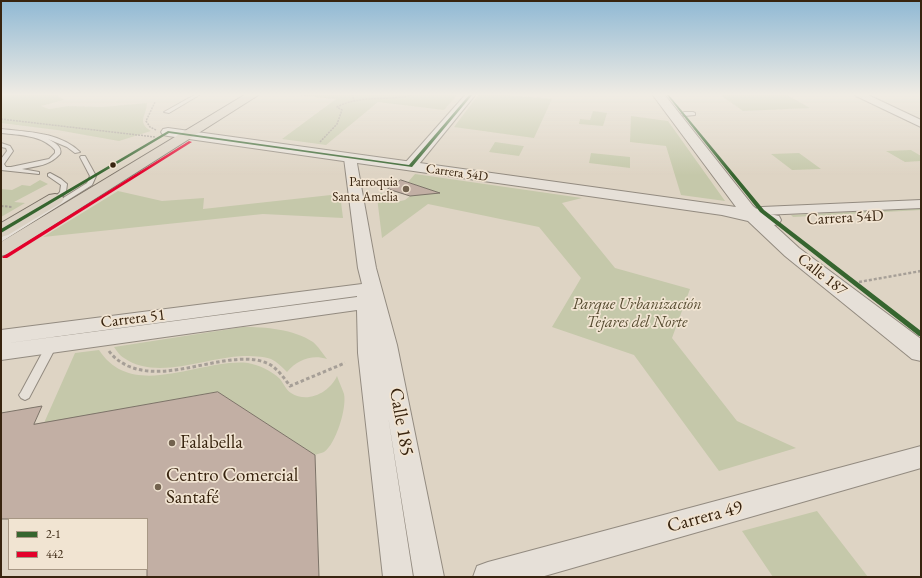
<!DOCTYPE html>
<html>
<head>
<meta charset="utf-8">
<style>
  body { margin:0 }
  #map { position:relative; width:922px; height:578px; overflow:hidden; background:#ded4c4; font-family:"EB Garamond",serif }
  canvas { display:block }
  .frame { position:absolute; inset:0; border:2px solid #38240f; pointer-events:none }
  .legend { position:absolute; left:8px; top:518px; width:140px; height:52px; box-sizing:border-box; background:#f1e4d2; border:1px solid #a79784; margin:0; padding:5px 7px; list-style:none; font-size:12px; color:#38240f }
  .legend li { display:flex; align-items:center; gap:8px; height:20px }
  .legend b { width:20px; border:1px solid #a79784 }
</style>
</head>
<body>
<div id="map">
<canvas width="922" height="578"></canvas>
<div class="frame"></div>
<ul class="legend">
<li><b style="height:5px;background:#36652f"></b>2-1</li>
<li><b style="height:5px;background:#e4002b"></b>442</li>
</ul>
</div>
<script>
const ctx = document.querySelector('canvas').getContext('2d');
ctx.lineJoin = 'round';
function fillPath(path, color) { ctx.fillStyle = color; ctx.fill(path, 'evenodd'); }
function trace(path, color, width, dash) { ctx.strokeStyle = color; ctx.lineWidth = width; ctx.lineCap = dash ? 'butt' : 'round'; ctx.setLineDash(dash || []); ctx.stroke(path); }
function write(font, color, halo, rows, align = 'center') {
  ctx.font = font + ' "EB Garamond",serif'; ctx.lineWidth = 3.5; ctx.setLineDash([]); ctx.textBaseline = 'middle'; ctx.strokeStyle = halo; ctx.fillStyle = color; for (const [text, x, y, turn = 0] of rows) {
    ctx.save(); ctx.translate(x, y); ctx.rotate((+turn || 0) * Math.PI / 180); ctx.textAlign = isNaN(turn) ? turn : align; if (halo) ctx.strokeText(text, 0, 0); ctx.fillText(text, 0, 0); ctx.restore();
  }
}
fillPath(new Path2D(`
  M1 94H58V96L64 100 41 106 49 109 68 106 102 107 147 103C147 115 136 122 151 131L119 141 57 130 1 123Z
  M286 94H458L444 110 378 102 326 145 282 139 336 99Z
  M479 94H497L552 99 534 138 454 127Z
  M719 94H785L810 108 743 111Z
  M593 111 607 113 603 126 579 124 580 119 590 120Z
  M631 116 668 121 725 201 681 195 666 146 630 142Z
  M495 142 523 146H524L519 156 489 152Z
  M911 150 921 156V161L905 162 886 151Z
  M591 153 630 157V168L589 163Z
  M799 153 821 169 792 170 771 154Z
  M415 174 582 198 562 203 615 268 690 289 672 338 737 421 796 448 719 471 634 355 552 327 581 278 539 227 428 204 382 238 377 197H381L380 193H382L392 203 405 200 421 187 408 182Z
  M40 180 48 184 14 202 25 203 1 217V189L12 190 22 185 30 186Z
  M118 191 162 201 204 198 203 209 340 194 343 218 263 214 43 237Z
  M921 208V210L793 217 791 215Z
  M243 327C266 327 293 329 313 342 318 346 323 354 327 359 312 354 297 360 287 372 282 367 277 362 271 359 262 356 252 356 243 356 207 357 157 381 124 358 120 356 117 351 114 347Z
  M99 350C133 402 200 358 248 363 259 365 272 371 280 379 284 384 286 390 291 393 308 404 330 392 337 376 339 382 342 388 344 394 347 408 336 444 324 452 322 453 317 454 315 455L218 392 44 423 75 353Z
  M817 511 868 577H773L742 531Z`), '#c5c8aa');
const building = new Path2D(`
  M401 180 440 193 410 196 388 189Z
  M218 392 315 455 319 577H147V519H1V413L42 406 34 424Z`);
fillPath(building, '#c2afa4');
trace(building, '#7c7368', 1);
const service = new Path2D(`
  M196 94H201L169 113 164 112Z
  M693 112 695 113V115L684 116 681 114 684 112Z
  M1 129C27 132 60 132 80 152L75 153 67 147 48 139C54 142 63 147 60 154 49 166 37 166 22 169L39 172V174L1 170V159L7 151 6 148 1 147V143L10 146 13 151 4 164 6 167H11L44 160 49 159 55 153V150C42 135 20 135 1 133Z
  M81 156H85L96 176 92 185 1 242V237L87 183 90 176 80 157Z
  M50 173 61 179 67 184 66 192 61 198H57L55 197 60 192 61 185 48 176V174Z
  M52 341 56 342 57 345 29 398 25 400 21 398 19 395 21 392 48 342Z`);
const minor = new Path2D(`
  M466 94H476L415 169H405L404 166 405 163Z
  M854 94H866L921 120V127L856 96Z
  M350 154 354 155 356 158 376 268 397 345 444 577H414L388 416 413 577H383L358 353 357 310 1 360V344L357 297V296L1 344V330L362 284 358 268 344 158 346 155Z
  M921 200V208L762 215 757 214 755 211 757 208 762 207Z
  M921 446V468L541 577H473L477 566 488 562Z`);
const tertiary = new Path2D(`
  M652 94H664L753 206 760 212 779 216 781 220 779 224 774 225 799 248 921 339V361L912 359 785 256 748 221 722 215 168 136 163 135 161 132 163 129 168 128 736 207Z`);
const primary = new Path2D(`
  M246 94H260L8 254 1 256V242Z
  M55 194 61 195 64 199 61 203 8 235 1 237V223L49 195Z`);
trace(service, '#938b80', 2);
trace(minor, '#938b80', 2);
trace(tertiary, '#938b80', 2);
trace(primary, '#7c7368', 2);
trace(new Path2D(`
  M352 94 354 101
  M155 102 146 121 150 127 156 130
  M1 119 155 137
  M320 142 337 124 342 110 337 107C361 94 389 102 415 94`), '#a69f97', 1.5, [2, 1]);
trace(new Path2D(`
  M1 206 12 207`), '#a69f97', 2, [2.5, 1.5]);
trace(new Path2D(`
  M859 282 921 271`), '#a69f97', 2.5, [3, 2]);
trace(new Path2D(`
  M109 351C114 358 120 362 128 366 171 385 232 346 269 364 278 369 284 378 290 386L345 363`), '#a69f97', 3, [3.5, 2.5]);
fillPath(service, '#e6e0d8');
fillPath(minor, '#e6e0d8');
fillPath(tertiary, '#e6e0d8');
fillPath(primary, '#dad1c3');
fillPath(new Path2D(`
  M470 94H473L412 167 169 133 1 233V229L168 131 409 165Z
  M666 94H668L764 210 921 331V336H919L760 212Z`), '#36652f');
fillPath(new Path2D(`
  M189 141 192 142 7 258H3L2 257Z`), '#e4002b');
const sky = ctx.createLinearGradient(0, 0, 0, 175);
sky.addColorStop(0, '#90b9d4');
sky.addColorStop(0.54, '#f0ece4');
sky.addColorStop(1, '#f0ece400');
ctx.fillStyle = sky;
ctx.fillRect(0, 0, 922, 175);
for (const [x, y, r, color] of [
  [113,165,3.5,"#38240f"],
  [406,189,4,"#72624e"],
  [172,443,4,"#72624e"],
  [158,487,4,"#72624e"]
]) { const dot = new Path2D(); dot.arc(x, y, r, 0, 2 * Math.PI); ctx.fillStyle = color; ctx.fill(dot); trace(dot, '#f1e4d2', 1.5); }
write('13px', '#38240f', '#f1e4d2', [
  ["Carrera 54D",457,173,8]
]);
write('13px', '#38240f', '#f1e4d2', [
  ["Parroquia",398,182],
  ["Santa Amelia",398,197]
], 'right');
write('16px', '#38240f', '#f1e4d2', [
  ["Carrera 54D",845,218,-3],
  ["Calle 187",822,275,38],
  ["Carrera 51",133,319,-7]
]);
write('italic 16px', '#564b30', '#f1e4d2', [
  ["Parque Urbanización",637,305],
  ["Tejares del Norte",637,323]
]);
write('19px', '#38240f', '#f1e4d2', [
  ["Calle 185",401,422,80],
  ["Carrera 49",705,517,-15]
]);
write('19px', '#38240f', '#f1e4d2', [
  ["Falabella",180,443],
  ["Centro Comercial",166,476],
  ["Santafé",166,498]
], 'left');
</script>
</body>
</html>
